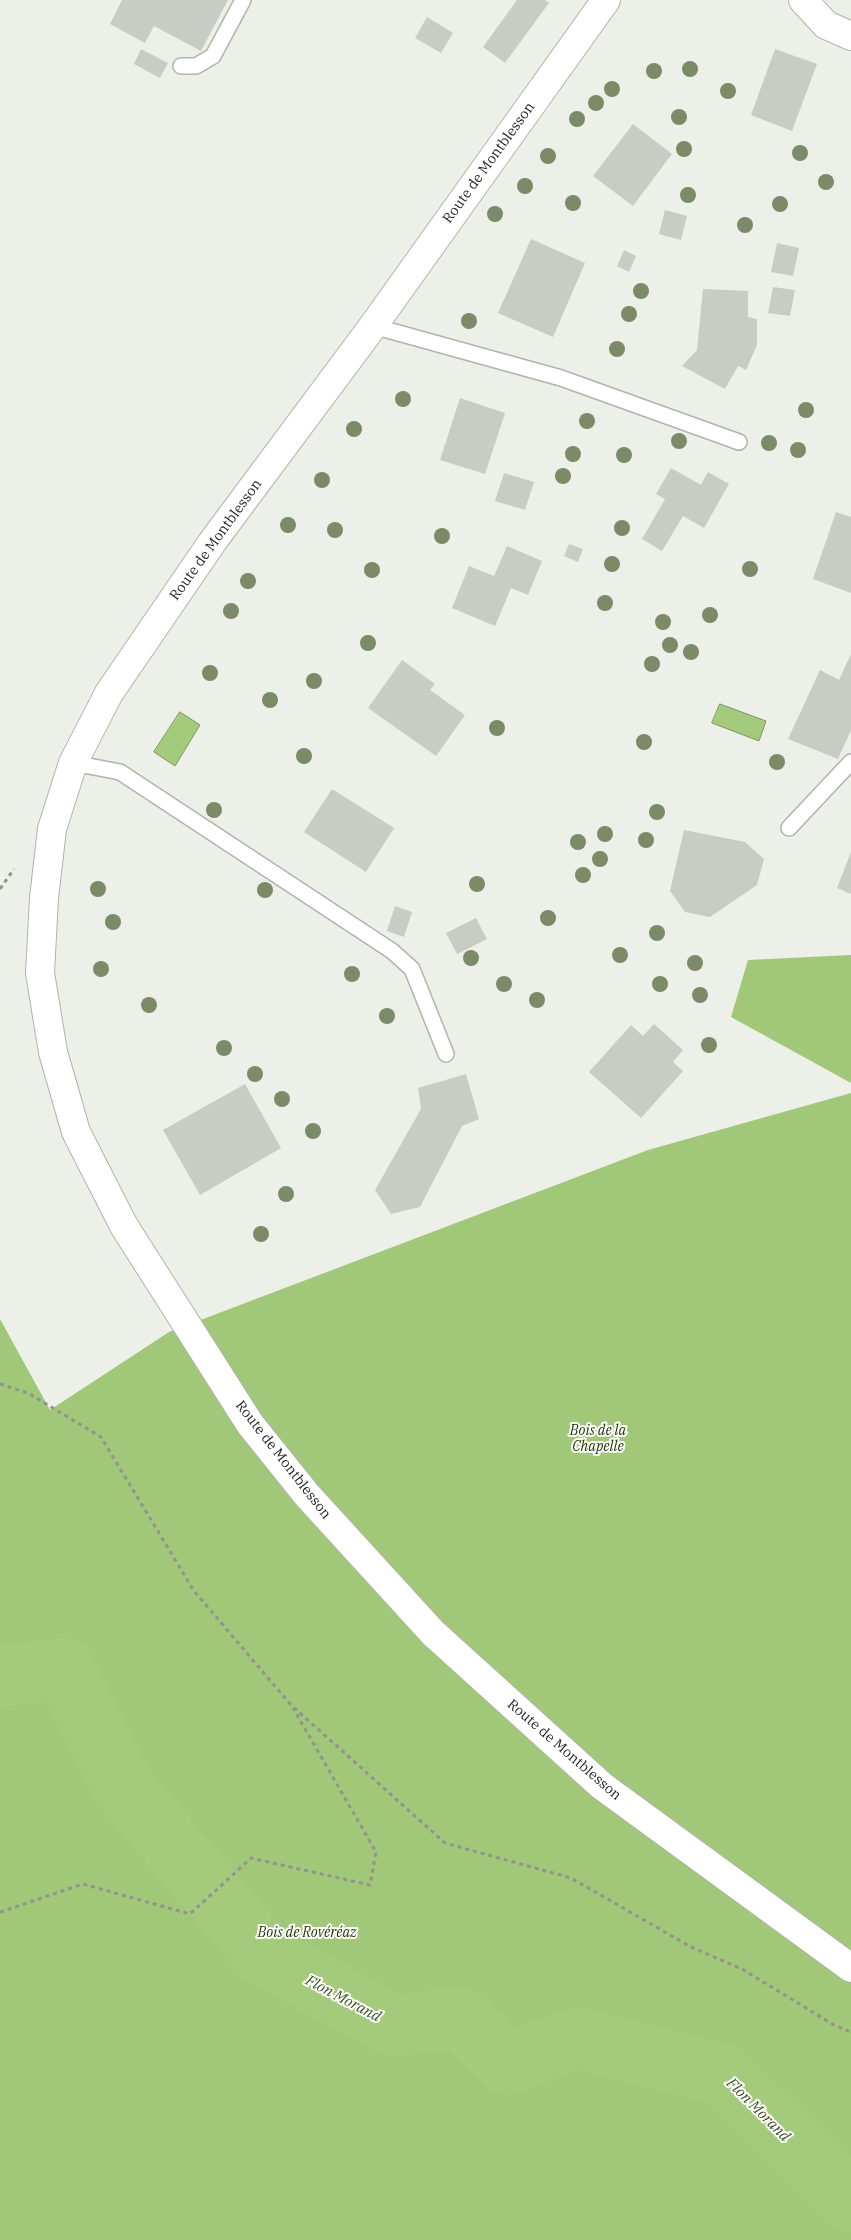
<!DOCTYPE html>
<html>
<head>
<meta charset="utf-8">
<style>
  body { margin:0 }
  canvas { display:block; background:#ecf0e8 }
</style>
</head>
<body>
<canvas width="851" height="2240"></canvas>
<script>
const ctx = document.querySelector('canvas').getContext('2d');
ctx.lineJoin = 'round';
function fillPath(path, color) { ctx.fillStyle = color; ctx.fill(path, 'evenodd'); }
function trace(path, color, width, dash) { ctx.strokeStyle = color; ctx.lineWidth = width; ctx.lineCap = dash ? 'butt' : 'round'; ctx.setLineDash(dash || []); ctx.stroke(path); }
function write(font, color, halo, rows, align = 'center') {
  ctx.font = font + ' "IBM Plex Serif",serif'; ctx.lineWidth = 4; ctx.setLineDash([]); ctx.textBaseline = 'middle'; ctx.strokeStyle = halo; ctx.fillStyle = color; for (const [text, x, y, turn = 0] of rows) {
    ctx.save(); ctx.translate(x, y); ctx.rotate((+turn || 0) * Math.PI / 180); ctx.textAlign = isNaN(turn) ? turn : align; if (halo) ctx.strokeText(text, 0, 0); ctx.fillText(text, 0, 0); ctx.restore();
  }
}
fillPath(new Path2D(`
  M851 955V1083L731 1017 748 960Z
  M851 1093V2240H0V1319L50 1410 169 1332 648 1150Z`), '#a1c779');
const water = new Path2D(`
  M720 704 766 721 759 741 712 723Z
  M180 712 200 725 175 766 154 752Z`);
fillPath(water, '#a4ca7c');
trace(water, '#7c9760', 1);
trace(new Path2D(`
  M0 1676 64 1669 122 1785 265 1956 394 2026 460 2018 507 2064 577 2038 723 2075 851 2202`), '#a4ca7c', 62);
fillPath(new Path2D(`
  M122 0H228L201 51 154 26 145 43 110 24Z
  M517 0H545L549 3 505 63 483 47Z
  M427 17 453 33 441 53 415 38Z
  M141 49 168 63 160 78 134 64Z
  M775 49 817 64 792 131 751 115Z
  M633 124 672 154 633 206 593 176Z
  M665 210 687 216 681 240 659 234Z
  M531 239 585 263 553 337 498 313Z
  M777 243 799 248 793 276 771 272Z
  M624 250 636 256 629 272 617 266Z
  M773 287 795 290 790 316 768 313Z
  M703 289 748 291V317L757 319V345L746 370 738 366 725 389 682 366 697 350Z
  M460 398 505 413 485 474 440 460Z
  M671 468 701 485 708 472 729 484 704 528 683 516 662 551 642 539 665 499 656 494Z
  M504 473 534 482 525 510 495 501Z
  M836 512 851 517V593L813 579Z
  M569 544 583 549 578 562 564 556Z
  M507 546 542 561 528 595 511 588 495 626 452 608 469 566 494 576Z
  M851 654V730L838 759 788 739 820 670 839 680Z
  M402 660 435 684 430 690 465 715 436 756 368 708Z
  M332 789 394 828 366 872 304 832Z
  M684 830 745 842 764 859 757 885 710 917 685 912 670 891Z
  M851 852V894L837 888Z
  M395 906 412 912 404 937 387 931Z
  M476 918 487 939 457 954 446 933Z
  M654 1024 683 1050 673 1062 683 1071 641 1118 589 1072 631 1025 643 1036Z
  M466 1074 479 1119 462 1126 420 1207 391 1214 375 1190 421 1109 418 1088Z
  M245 1084 281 1148 200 1195 163 1130Z`), '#c8ccc4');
const lane = new Path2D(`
  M181 66H196L213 56 243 0
  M373 326 561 378 739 442
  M73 763 120 772 392 951 412 969 446 1054
  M789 828 851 762`);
const street = new Path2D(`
  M606 0 373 326 213 541 109 693 73 763 52 829 44 898 40 973 53 1052 76 1132 124 1226 250 1424 307 1495 433 1633 602 1786 851 1968
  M803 0 826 25 851 36`);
trace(lane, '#b0b4ac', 18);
trace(street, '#b0b4ac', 30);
trace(new Path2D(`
  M0 889 14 869
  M0 1384 28 1393 101 1437 194 1591 291 1705 445 1843 571 1878 691 1947 742 1969 834 2025 851 2032
  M0 1912 83 1884 190 1914 251 1858 370 1885 376 1852 293 1708`), '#91948f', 3, [4, 4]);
trace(lane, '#fff', 15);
trace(street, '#fff', 28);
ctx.fillStyle = '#7c8a68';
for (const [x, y] of [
  [690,69],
  [654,71],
  [612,89],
  [728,91],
  [596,103],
  [679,117],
  [577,119],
  [684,149],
  [800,153],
  [548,156],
  [826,182],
  [525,186],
  [688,195],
  [573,203],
  [780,204],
  [495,214],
  [745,225],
  [641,291],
  [629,314],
  [469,321],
  [617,349],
  [403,399],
  [806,410],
  [587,421],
  [354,429],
  [679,441],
  [769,443],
  [798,450],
  [573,454],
  [624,455],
  [563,476],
  [322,480],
  [288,525],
  [622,528],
  [335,530],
  [442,536],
  [612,564],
  [750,569],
  [372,570],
  [248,581],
  [605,603],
  [231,611],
  [710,615],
  [663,622],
  [368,643],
  [670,645],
  [691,652],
  [652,664],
  [210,673],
  [314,681],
  [270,700],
  [497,728],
  [644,742],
  [304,756],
  [777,762],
  [214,810],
  [657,812],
  [605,834],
  [646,840],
  [578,842],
  [600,859],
  [583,875],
  [477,884],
  [98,889],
  [265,890],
  [548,918],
  [113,922],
  [657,933],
  [620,955],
  [471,958],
  [695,963],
  [101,969],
  [352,974],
  [504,984],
  [660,984],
  [700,995],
  [537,1000],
  [149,1005],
  [387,1016],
  [709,1045],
  [224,1048],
  [255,1074],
  [282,1099],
  [313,1131],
  [286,1194],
  [261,1234]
]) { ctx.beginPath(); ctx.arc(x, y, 8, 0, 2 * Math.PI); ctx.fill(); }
write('14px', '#1f211e', '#fff', [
  ["Route de Montblesson",489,163,-54],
  ["Route de Montblesson",216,540,-54],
  ["Route de Montblesson",283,1460,52],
  ["Route de Montblesson",564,1750,41]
]);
write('italic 14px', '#203600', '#fff', [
  ["Bois de la",598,1431],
  ["Chapelle",598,1447],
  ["Bois de Rovéréaz",307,1933]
]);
write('italic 15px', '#3a521c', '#fff', [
  ["Flon Morand",343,1999,28],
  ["Flon Morand",758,2110,45]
]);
</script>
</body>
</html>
